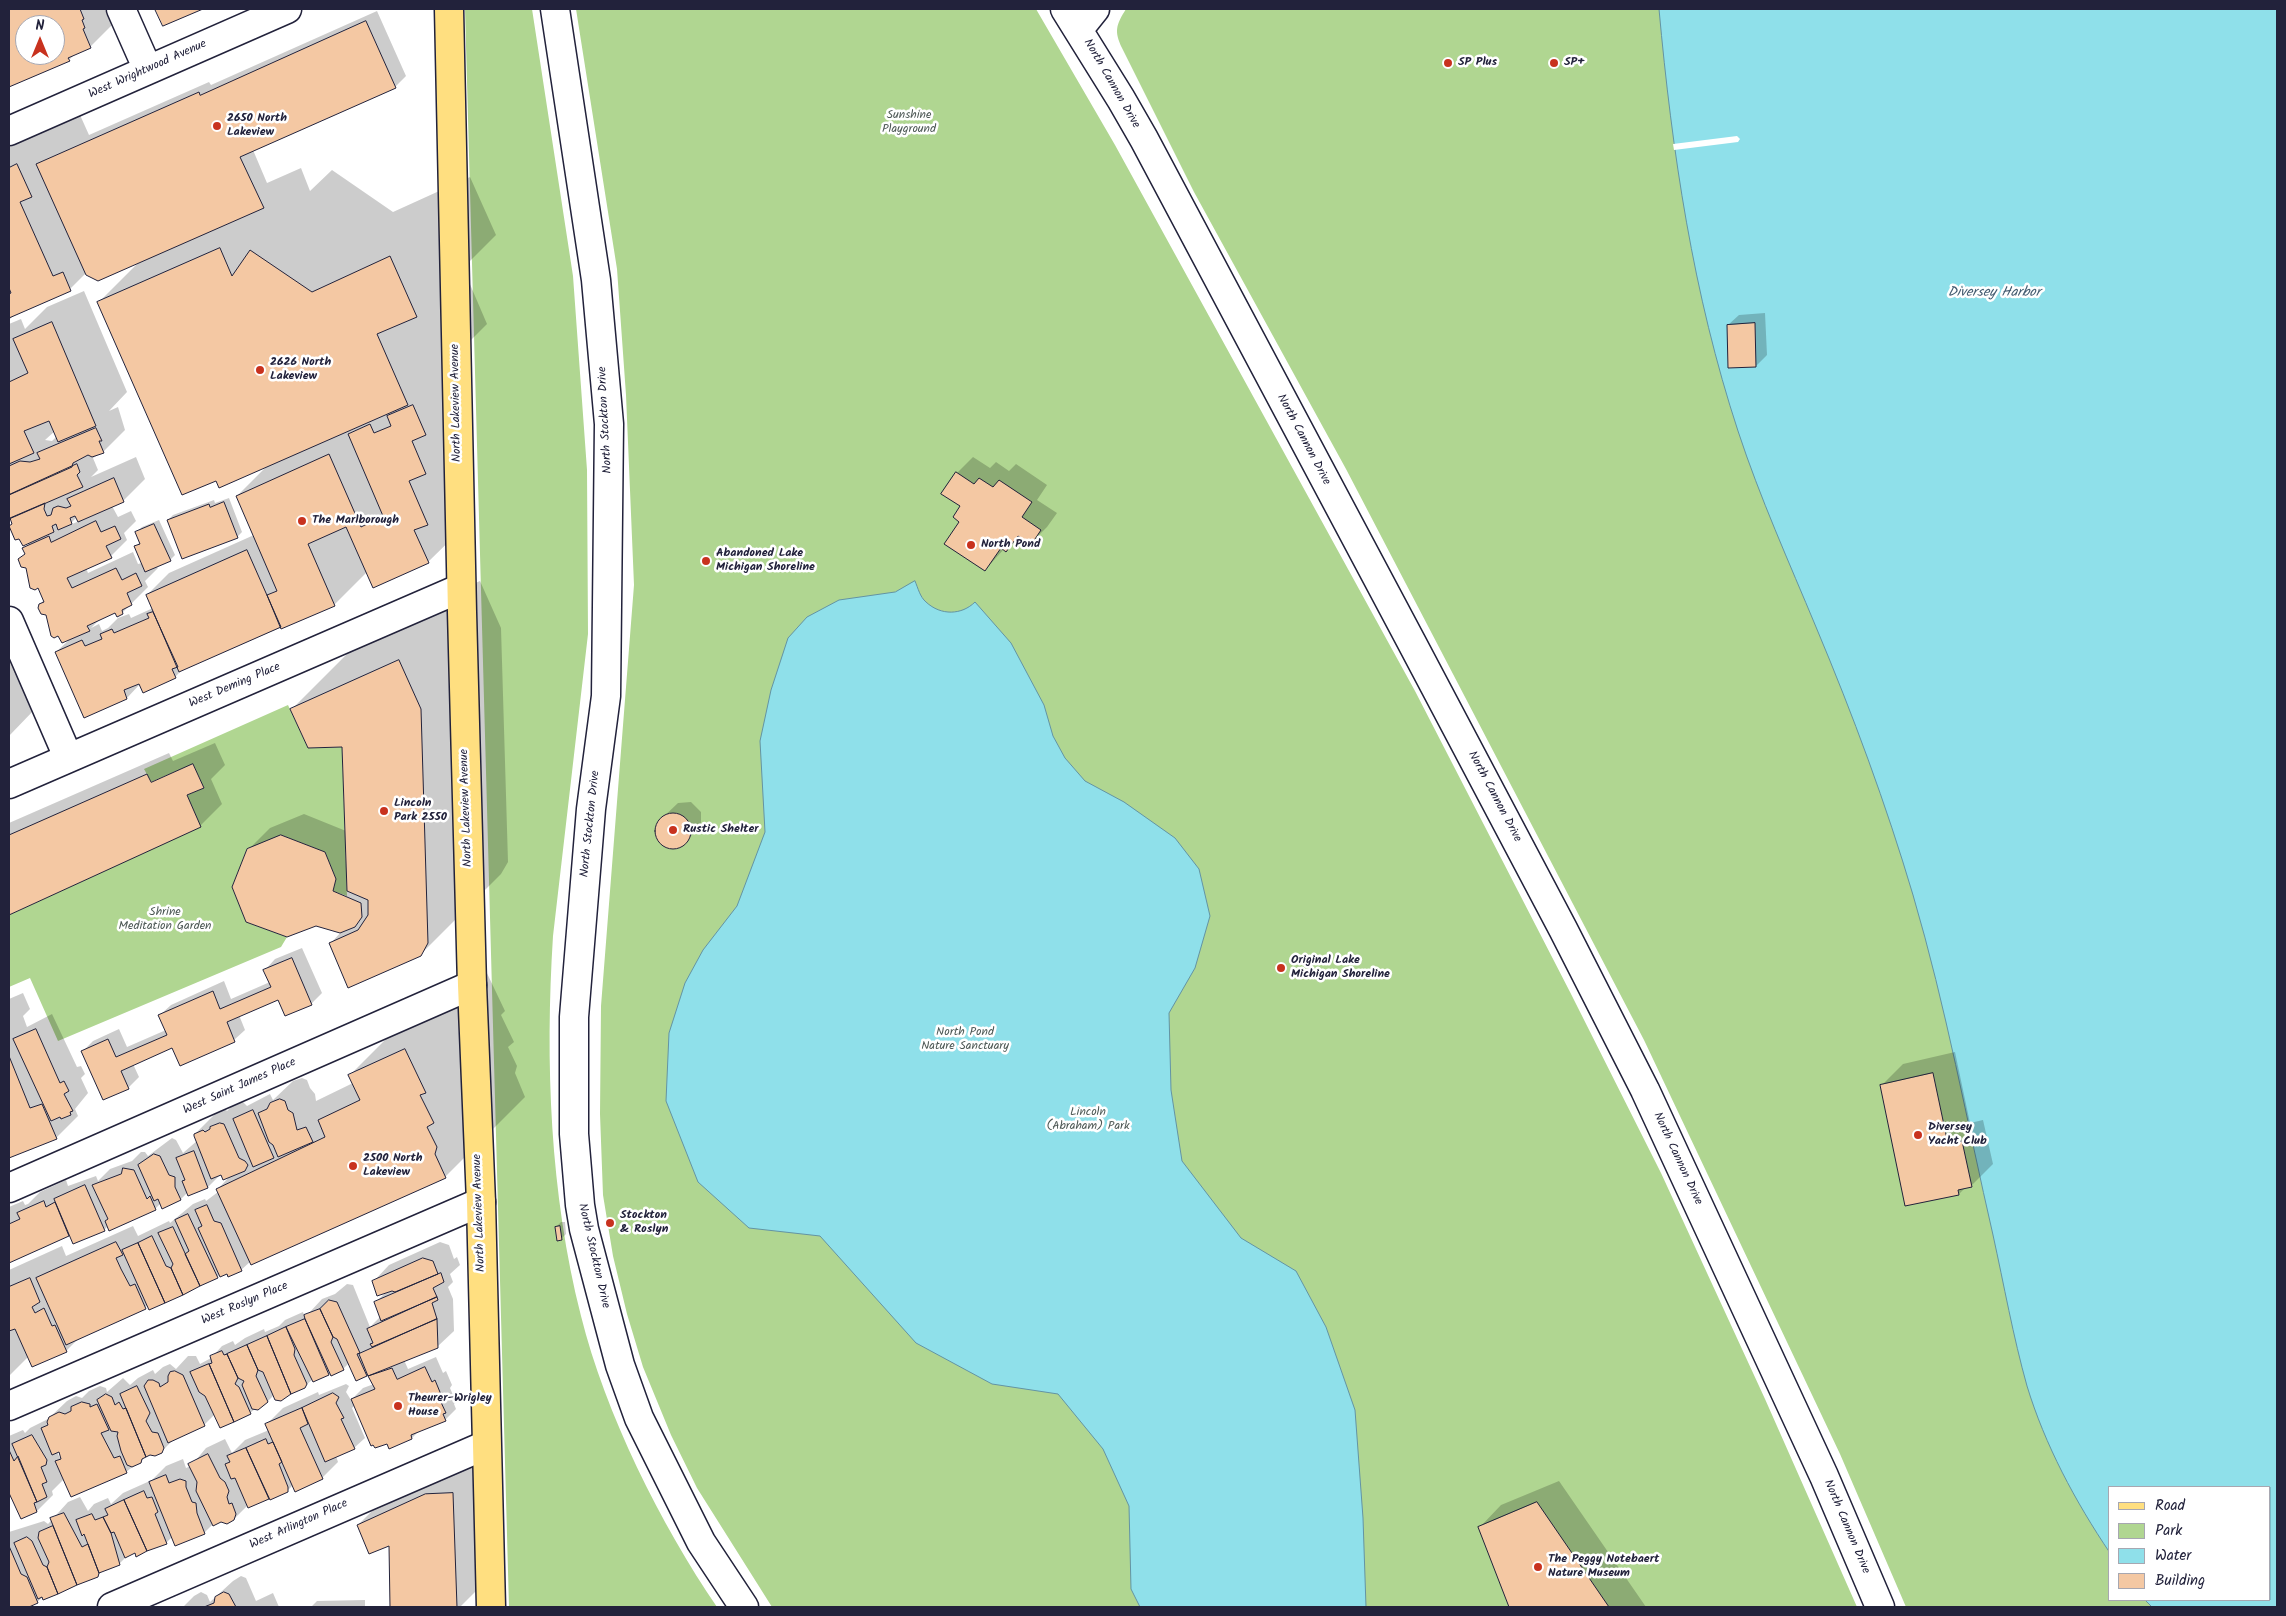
<!DOCTYPE html>
<html>
<head>
<meta charset="utf-8">
<style>
  body { margin:0 }
  #map { position:relative; width:2286px; height:1616px; overflow:hidden; background:#fff; font-family:Kalam,sans-serif }
  canvas { display:block }
  .frame { position:absolute; inset:0; border:10px solid #22223b; pointer-events:none }
  .legend { position:absolute; left:2108px; top:1486px; width:162px; height:115px; box-sizing:border-box; background:#fff; border:1px solid #a7a7b1; margin:0; padding:6px 9px; list-style:none; font-size:15px; color:#22223b }
  .legend li { display:flex; align-items:center; gap:10px; height:25px }
  .legend b { width:25px; border:1px solid #a7a7b1 }
  .north { position:absolute; left:15px; top:15px; width:50px; height:50px; box-sizing:border-box; background:#fff; border:1px solid #a7a7b1; border-radius:50%; rotate:0deg; font-size:14px; font-weight:700; line-height:20px; text-align:center; color:#22223b }
  .north::after { content:''; display:block; margin:auto; width:18px; height:22px; background:#c8321e; clip-path:polygon(50% 0,100% 100%,50% 72%,0 100%) }
</style>
</head>
<body>
<div id="map">
<canvas width="2286" height="1616"></canvas>
<div class="frame"></div>
<ul class="legend">
<li><b style="height:6px;background:#ffdf80"></b>Road</li>
<li><b style="height:14px;background:#b0d691"></b>Park</li>
<li><b style="height:14px;background:#8fe0ea"></b>Water</li>
<li><b style="height:14px;background:#f4c8a3"></b>Building</li>
</ul>
<div class="north">N</div>
</div>
<script>
const ctx = document.querySelector('canvas').getContext('2d');
ctx.lineJoin = 'round';
function fillPath(path, color) { ctx.fillStyle = color; ctx.fill(path, 'evenodd'); }
function trace(path, color, width, dash) { ctx.strokeStyle = color; ctx.lineWidth = width; ctx.lineCap = dash ? 'butt' : 'round'; ctx.setLineDash(dash || []); ctx.stroke(path); }
function write(font, color, halo, rows, align = 'center') {
  ctx.font = font + ' Kalam,sans-serif'; ctx.lineWidth = 5; ctx.setLineDash([]); ctx.textBaseline = 'middle'; ctx.strokeStyle = halo; ctx.fillStyle = color; for (const [text, x, y, turn = 0] of rows) {
    ctx.save(); ctx.translate(x, y); ctx.rotate((+turn || 0) * Math.PI / 180); ctx.textAlign = isNaN(turn) ? turn : align; if (halo) ctx.strokeText(text, 0, 0); ctx.fillText(text, 0, 0); ctx.restore();
  }
}
fillPath(new Path2D(`
  M465 9H532L573 276 587 470 588 634 553 936C545 1063 550 1193 581 1316 605 1413 661 1525 717 1607H509Z
  M576 9H1036L1115 145 1415 691 1570 992 1661 1173 1765 1399 1857 1607H772L697 1488 671 1435 643 1367 627 1314 613 1256 603 1195 600 1114 601 1006 634 585 626 395 617 269Z
  M1126 9H2277V1607H1906L1840 1454 1644 1040 1346 469 1194 192 1122 48C1114 31 1116 25 1126 9ZM2110 1487H2270V1600H2110Z
  M288 705 308 748 342 747 347 896 333 891 336 879 325 852 281 835 247 849 232 887 246 922 287 937 281 947 58 1041 30 978 9 987V915L200 827 187 795 204 788 193 764 151 782 144 769Z`), '#b0d691');
const water = new Path2D(`
  M1659 9H2277V1607H2152L2145 1600H2270V1487H2110V1553C2075 1501 2045 1445 2027 1386 2013 1336 2004 1285 1993 1235 1967 1122 1946 1007 1913 895 1886 804 1853 715 1816 627 1789 562 1760 498 1738 431 1693 294 1672 152 1659 9Z
  M915 581C918 588 920 597 926 602 941 616 962 615 975 602L1011 643 1044 705 1053 736 1065 758 1085 781 1124 802 1175 838 1199 869 1210 916 1195 968 1169 1013 1171 1090 1182 1161 1241 1238 1296 1271 1326 1327 1355 1410 1363 1518 1366 1607H1140L1131 1589 1129 1506 1103 1449 1058 1394 992 1384 916 1343 820 1236 749 1228 698 1182 666 1101 669 1033 685 983 703 950 737 906 765 832 760 741 771 690 788 638 807 617 839 600 895 592Z`);
fillPath(water, '#8fe0ea');
trace(water, '#6394a4', 1);
fillPath(new Path2D(`
  M1737 136 1740 139 1738 142 1674 150 1673 144Z`), '#fff');
fillPath(new Path2D(`
  M9 9H105L112 25 90 47 76 53 69 60 9 86ZM25 25H55V55H25Z
  M377 11 406 76 395 87 253 150 267 183 301 168 310 191 332 170 393 212 470 177 496 235 463 268 487 324 446 365 457 441 473 478 462 489 474 517 428 562 367 572 334 605 183 669 175 677 140 684 127 698 84 716 56 652 70 639 47 614 40 604 44 600 24 548 31 542 13 523 16 514 9 517V324L21 319 25 329 47 307 84 291 127 392 109 411 118 407 125 430 103 452 93 458 98 470 91 477 136 457 145 479 123 501 112 506 118 517 131 511 136 521 124 533 127 540 111 556 86 568 88 573 133 552 138 564 142 563 135 547 141 541 137 532 142 527 159 520 175 555 170 560 156 566 158 568 145 581 148 587 122 613 116 611 101 618 91 628 99 624 102 631 108 628 118 618 129 614 131 618 153 608 147 595 169 573 254 535 237 496 267 466 99 302 139 262 86 273 70 289 15 314 9 320V138L76 106 89 135 209 82 211 85ZM55 431 57 436 52 441 45 440ZM77 517 79 521 70 525H69Z
  M1765 313 1767 355 1756 366 1728 325 1739 315Z
  M973 457 990 468 996 462 1009 471 1016 464 1047 485 1037 500 1057 513 1047 527 1031 543 1020 536 1006 550 1004 549 985 570 961 521 962 506 957 473Z
  M229 498 242 532 237 537 168 520 173 515 214 500 215 503Z
  M480 581 501 628 508 862 501 874 420 955 330 944 341 932 248 850 270 828 304 814 346 831 344 745 292 709 372 629Z
  M9 649 35 709 9 736Z
  M215 743 225 765 211 779 222 804 200 826 9 913V823L169 753 173 761Z
  M691 802 701 812V825L682 846 667 847 658 838 657 823 678 803Z
  M302 948 322 993 311 1004 278 998 239 1015 245 1030 234 1040 173 1047 133 1064 139 1077 128 1088 83 1051 93 1041 119 1029 127 1047 166 1030 160 1015 171 1005 224 981 231 999 270 982 265 970 275 959Z
  M485 969 505 1011 501 1015 514 1042 508 1047 517 1066 515 1073 525 1097 445 1177 251 1261 241 1270 220 1275 149 1305 79 1338 66 1351 29 1356 9 1376V1270L62 1246 66 1256 133 1226 138 1236 169 1221 170 1223 193 1204 205 1199 206 1201 218 1192 217 1190 231 1175H220L208 1187 189 1194 188 1192 181 1199 163 1207 161 1203 155 1209 108 1226 104 1230 70 1234 9 1261V1207L23 1201 25 1205 28 1204 40 1192 66 1180 68 1186 96 1176 98 1181 110 1169 132 1161 141 1152H145L148 1156 172 1138 176 1140 183 1153 198 1140 195 1134 217 1112 225 1109 227 1111 233 1105 243 1102 247 1106 270 1094 273 1100 293 1081 302 1078 307 1080 310 1088 315 1094 316 1101 353 1083 350 1075 430 995Z
  M23 993 30 1009 23 1016 27 1027 52 1014 77 1067 81 1066 85 1074 81 1078 88 1093 75 1109 78 1116 56 1138 9 1157V999Z
  M1955 1052 1970 1123 1983 1120 1993 1164 1971 1186 1966 1187 1959 1194 1881 1086 1903 1064Z
  M561 1222H565L566 1234 561 1239 556 1227Z
  M440 1242 449 1245 454 1259 457 1257 460 1265 450 1274 453 1282 448 1287 453 1299 454 1331 437 1347 404 1360 408 1369 436 1357 443 1373 446 1371 452 1385 450 1388 456 1402 454 1404 456 1409 445 1420 420 1430 412 1438 387 1442 355 1405 352 1408 365 1438 354 1448 336 1456 338 1462 322 1478 293 1485 287 1491 249 1506 248 1505 234 1519 213 1524 204 1533 172 1537 166 1543 135 1551 128 1555 119 1564 103 1570 97 1576 44 1599 43 1597 37 1602 26 1607H9V1532L44 1521 48 1524 68 1502 80 1497 88 1511 94 1504 108 1498 111 1504 123 1493 152 1480 166 1466 183 1459 186 1468 191 1466 206 1448 225 1439 232 1453 245 1440 269 1430 267 1424 283 1408 318 1392 319 1395 346 1384 349 1386 346 1392 351 1400 363 1388 374 1384 369 1375 357 1379 349 1363 343 1369 313 1379 304 1387 274 1395 262 1407 255 1409 250 1413 215 1414 204 1425 175 1438 161 1452 147 1456 126 1472 64 1479 52 1491 53 1495 37 1511 12 1496 9 1499V1436L23 1430 25 1433 30 1428 48 1419 67 1401 76 1396 82 1398 89 1391 100 1386 106 1388 107 1392 123 1378 130 1385 138 1378 153 1370 155 1374 163 1367 170 1364 176 1369 188 1356H196L200 1364 211 1358 222 1346 233 1341 235 1345 245 1338 264 1329 265 1332 279 1326 285 1320 303 1312 304 1315 309 1313 322 1299 335 1294 347 1284 353 1285 370 1327 381 1316 375 1303 387 1291 373 1282 389 1265ZM60 1451 63 1459 61 1460 57 1452Z
  M484 1462 489 1578 460 1607H392L390 1545 358 1525 390 1493 458 1463Z
  M1559 1481 1646 1607H1511L1480 1527 1501 1505Z
  M241 1576 246 1578 256 1601 273 1593 279 1607H183L194 1596 201 1592 207 1595 210 1602 233 1581Z
  M365 1600V1607H311L317 1601Z`), '#0003');
const building = new Path2D(`
  M9 9H80L84 19 82 20 85 28 83 29 91 48 68 58 70 61 9 87ZM25 25H55V55H25Z
  M155 9H203L163 26Z
  M366 21 396 88 240 157 264 208 98 281 86 275 36 164 199 92 200 95Z
  M17 164 32 197 20 202 53 276 63 272 71 291 9 318V294L11 293 9 288V168Z
  M220 248 232 276 250 250 312 292 390 256 417 317 377 334 408 405 219 488 216 481 182 495 97 302Z
  M52 322 96 426 58 442 49 421 24 431 34 453 9 464V382L28 373 13 339Z
  M1755 323 1756 367 1728 368 1727 325Z
  M413 405 426 435 412 441 426 474 409 481 428 525 414 530 429 563 373 588 346 527 308 544 335 606 281 629 267 595 277 591 236 496 329 454 361 527 383 516 348 434 370 424 374 433 391 426 387 416Z
  M96 428 102 441H99L104 453 92 457 88 455 73 463 72 467 9 495V466L20 461 30 462 40 459 37 453Z
  M77 464 80 472 77 475 83 487 9 519V495Z
  M956 472 974 484 979 478 993 487 999 480 1032 502 1022 517 1041 530 1031 545 1018 536 1006 552 1001 548 985 571 944 544 959 522 953 517 960 506 941 494Z
  M114 478 124 502 78 522 75 516 70 518 72 524 58 530 56 524 52 526 54 532 23 546 19 539 15 540 9 526 12 524 10 518 45 503 44 509 47 516 51 515 53 508 58 506 66 508 71 506 67 499Z
  M224 502 238 538 182 559 167 520 209 504 210 507Z
  M96 521 101 532 115 526 121 539 106 546 112 558 67 578 72 588 116 568 122 580 136 573 142 586 127 593 132 605 122 610 123 614 117 617 115 613 87 626 90 631 62 643 58 636 54 638 51 636 46 615 41 614 38 608 39 604 44 602 38 588 35 590 30 588 26 568 21 567 18 559 25 554 22 548 49 536 51 542Z
  M154 524 171 561 145 572 134 546 140 544 135 532Z
  M247 550 281 627 179 672 146 595Z
  M153 612 178 667 172 669 176 678 143 693 139 684 124 690 127 699 84 718 55 652 82 640 85 646 102 639 100 634 112 629 114 633 149 618 147 614Z
  M399 660 421 709 428 943 421 956 348 988 329 943 358 930 368 915V900L347 891 342 747 308 748 290 709Z
  M193 764 204 788 187 795 201 827 9 915V835L147 774 151 782Z
  M655 831a18 18 0 1 1 36 0a18 18 0 1 1-36 0Z
  M281 835 325 852 336 879 333 891 361 903 362 917 355 927 340 933 316 926 287 937 246 922 232 887 247 849Z
  M292 958 312 1005 285 1016 278 1000 227 1022 235 1042 180 1066 172 1048 121 1071 129 1089 103 1100 81 1051 108 1039 116 1057 167 1035 158 1015 213 991 220 1009 271 987 263 970Z
  M36 1029 60 1083 64 1081 69 1091 64 1094 73 1111 70 1112 71 1115 61 1119 60 1117 51 1121 13 1039Z
  M405 1049 426 1093 420 1095 434 1123 427 1127 437 1147 435 1154 446 1178 251 1265 216 1189 325 1137 318 1120 360 1100 348 1075Z
  M9 1056 30 1108 42 1104 57 1139 9 1158Z
  M1933 1073 1948 1144 1962 1141 1972 1187 1958 1190 1959 1195 1905 1206 1880 1085Z
  M280 1099 285 1101 288 1110 293 1113 297 1130 306 1127 313 1142 278 1157 273 1145 269 1142 258 1113 267 1109 270 1103Z
  M253 1110 274 1158 253 1167 233 1119Z
  M220 1123 224 1124 239 1158 245 1161 248 1165 245 1171 223 1180 221 1175 211 1179 194 1136V1134L203 1130 205 1132 210 1129V1127Z
  M194 1151 208 1188 188 1196 182 1181 185 1180 176 1158Z
  M154 1154 160 1156 169 1175 175 1177V1187L181 1200 162 1209 158 1199 154 1201 138 1165Z
  M123 1168 134 1170 147 1199 150 1196 156 1210 109 1231 105 1221 108 1219 92 1185 121 1174Z
  M85 1185 105 1231 73 1244 54 1199Z
  M44 1201 46 1207 55 1202 69 1236 9 1263V1224L20 1219 17 1213Z
  M207 1205 214 1221 221 1223 242 1271 228 1277 227 1274 220 1277 198 1228 202 1226 195 1210Z
  M188 1214 218 1278 200 1286 185 1254 189 1251 175 1220Z
  M560 1226 562 1240 557 1241 555 1227Z
  M173 1227 200 1286 183 1295 171 1268 173 1264 158 1233Z
  M152 1236 166 1266 171 1268 183 1295 165 1303 138 1243Z
  M116 1242 123 1255 116 1258 121 1269 130 1286 135 1284 146 1309 66 1345 36 1278Z
  M138 1243 165 1303 149 1310 122 1250Z
  M423 1258 433 1261 438 1274 395 1292 392 1291 377 1296 372 1281Z
  M441 1273 444 1282 433 1288 437 1297 381 1321 374 1302Z
  M30 1278 40 1302 32 1307 35 1313 44 1308 52 1326 55 1325 67 1352 32 1367 15 1329 9 1331V1287Z
  M437 1297 438 1300 432 1303 437 1319 372 1347 370 1344 373 1343 367 1329Z
  M329 1300 337 1302 360 1353 357 1354 367 1376 356 1381 337 1339 333 1337 320 1309Z
  M320 1309 333 1337 331 1342 344 1370 331 1376 305 1319 304 1315Z
  M305 1319 329 1375 313 1382 286 1327Z
  M437 1319 438 1348 368 1376 359 1354Z
  M286 1327 295 1349 294 1355 307 1384 305 1388 291 1394 267 1336Z
  M267 1336 291 1394 281 1401 275 1400 263 1372 258 1370 247 1345Z
  M247 1345 258 1370 256 1376 268 1402 258 1410 252 1409 242 1385 244 1381 238 1378 227 1354Z
  M222 1351 224 1355 227 1354 238 1378 235 1384 239 1387 251 1414 234 1422 209 1364 212 1363 210 1356Z
  M209 1364 234 1422 220 1428 205 1396 199 1392 190 1372Z
  M425 1367 432 1382 435 1380 442 1397 439 1398 446 1413 443 1414 446 1421 411 1435 412 1439 389 1449 387 1444 375 1448 373 1445 371 1446 351 1399 375 1389 368 1376 392 1368 397 1379Z
  M175 1371 183 1375 205 1426 168 1443 144 1386 148 1380H153L159 1383 160 1387 168 1382V1376L170 1372Z
  M137 1386 150 1413 146 1421 152 1432 158 1433 164 1448 162 1453 155 1456 150 1455 146 1457 120 1394Z
  M333 1393 339 1397 336 1403 344 1418 341 1419 355 1449 325 1462 302 1408Z
  M106 1394 112 1397 115 1405 119 1402 123 1409 126 1408 146 1457 142 1459 141 1463 132 1467 127 1465 121 1451 117 1436 118 1432 111 1431 97 1400Z
  M82 1402 90 1404V1407L97 1404 109 1430 101 1433 114 1458 120 1456 127 1473 71 1497 55 1461 61 1459 59 1452 52 1455 41 1428 48 1425 47 1422 49 1417 59 1412 65 1414 71 1411V1407Z
  M302 1408 308 1424 300 1428 323 1479 295 1492 265 1424Z
  M32 1435 47 1460 46 1465 41 1467 47 1482 42 1484 47 1497 37 1502 12 1444Z
  M266 1439 268 1444 273 1442 282 1462 279 1464 288 1487V1492L270 1500 246 1448Z
  M246 1448 269 1499 248 1508 235 1478 231 1479 225 1464 230 1462 227 1456Z
  M9 1450 14 1461 18 1456 37 1502 34 1503 37 1512 21 1519 9 1493Z
  M208 1454 220 1478 225 1482 229 1491 227 1497 229 1504 232 1503 236 1514 234 1520 227 1524 221 1522 213 1526 196 1491 197 1482 188 1464Z
  M166 1475 169 1483 180 1479 186 1481V1487L192 1502 196 1503 197 1513 205 1534 175 1546 149 1482Z
  M144 1491 147 1498 152 1497 158 1512 155 1514 167 1544 147 1551 124 1500Z
  M453 1493 457 1607H390L389 1546 369 1554 357 1525 425 1494Z
  M124 1500 147 1551 136 1557 135 1553 125 1558 114 1532 111 1533 103 1517 108 1515 105 1509Z
  M1537 1502 1609 1607H1509L1478 1527Z
  M64 1513 82 1547 88 1544 99 1573 98 1577 77 1585 50 1518Z
  M92 1514 95 1520 103 1517 111 1533 120 1565 99 1573 84 1534 82 1536 76 1520Z
  M53 1526 77 1585 58 1594 47 1567 49 1562 38 1538 39 1532Z
  M27 1537 32 1541 43 1565 47 1567 58 1594 43 1600 42 1597 38 1599 14 1543Z
  M9 1546 21 1574 27 1577 38 1603 29 1607H9Z
  M224 1592 229 1594 236 1607H204L214 1603 215 1597Z`);
fillPath(building, '#f4c8a3');
trace(building, '#22223b', 1);
const minor = new Path2D(`
  M121 9 148 70
  M555 9 596 280 609 424 606 696 591 809 574 1017V1134L580 1205 584 1229 620 1365 639 1418 701 1542 744 1607
  M1065 9 1121 99 1144 139 1413 645 1563 929 1645 1090 1824 1476 1880 1607
  M1079 29 1095 9
  M9 131 287 9
  M9 621 68 757
  M9 784 461 588
  M9 1188 472 985
  M9 1406 481 1202
  M112 1607 486 1445`);
const major = new Path2D(`
  M449 9 462 612 472 985 481 1202 491 1607`);
trace(minor, '#22223b', 31);
trace(major, '#22223b', 31);
trace(minor, '#fff', 28);
trace(major, '#ffdf80', 28);
for (const [x, y, r, color] of [
  [1448,63,5,"#c8321e"],
  [1554,63,5,"#c8321e"],
  [217,126,5,"#c8321e"],
  [260,370,5,"#c8321e"],
  [302,521,5,"#c8321e"],
  [971,545,5,"#c8321e"],
  [706,561,5,"#c8321e"],
  [384,811,5,"#c8321e"],
  [673,830,5,"#c8321e"],
  [1281,968,5,"#c8321e"],
  [1918,1135,5,"#c8321e"],
  [353,1166,5,"#c8321e"],
  [610,1223,5,"#c8321e"],
  [398,1406,5,"#c8321e"],
  [1538,1567,5,"#c8321e"]
]) { const dot = new Path2D(); dot.arc(x, y, r, 0, 2 * Math.PI); ctx.fillStyle = color; ctx.fill(dot); trace(dot, '#fff', 2); }
write('bold 12px', '#22223b', '#fff', [
  ["SP Plus",1458,63],
  ["SP+",1564,63],
  ["2650 North",227,119],
  ["Lakeview",227,133],
  ["2626 North",270,363],
  ["Lakeview",270,377],
  ["The Marlborough",312,521],
  ["North Pond",981,545],
  ["Abandoned Lake",716,554],
  ["Michigan Shoreline",716,568],
  ["Lincoln",394,804],
  ["Park 2550",394,818],
  ["Rustic Shelter",683,830],
  ["Original Lake",1291,961],
  ["Michigan Shoreline",1291,975],
  ["Diversey",1928,1128],
  ["Yacht Club",1928,1142],
  ["2500 North",363,1159],
  ["Lakeview",363,1173],
  ["Stockton",620,1216],
  ["& Roslyn",620,1230],
  ["Theurer-Wrigley",408,1399],
  ["House",408,1413],
  ["The Peggy Notebaert",1548,1560],
  ["Nature Museum",1548,1574]
], 'left');
write('12px', '#22223b', '#fff', [
  ["West Wrightwood Avenue",148,70,-24],
  ["North Cannon Drive",1111,84,60],
  ["North Lakeview Avenue",457,403,-91],
  ["North Stockton Drive",606,420,-93],
  ["North Cannon Drive",1303,440,62],
  ["West Deming Place",235,686,-23],
  ["North Cannon Drive",1494,797,62],
  ["North Lakeview Avenue",467,808,-92],
  ["North Stockton Drive",591,824,-84],
  ["West Saint James Place",240,1087,-24],
  ["North Cannon Drive",1677,1159,65],
  ["North Lakeview Avenue",480,1213,-92],
  ["North Stockton Drive",593,1256,77],
  ["West Roslyn Place",245,1304,-23],
  ["West Arlington Place",299,1525,-24],
  ["North Cannon Drive",1846,1527,67]
]);
write('12px', '#4d5855', '#fff', [
  ["Sunshine",909,116],
  ["Playground",909,130],
  ["Shrine",165,913],
  ["Meditation Garden",165,927],
  ["North Pond",965,1033],
  ["Nature Sanctuary",965,1047],
  ["Lincoln",1088,1113],
  ["(Abraham) Park",1088,1127]
]);
write('italic 14px', '#435b70', '#fff', [
  ["Diversey Harbor",1994,294]
]);
</script>
</body>
</html>
